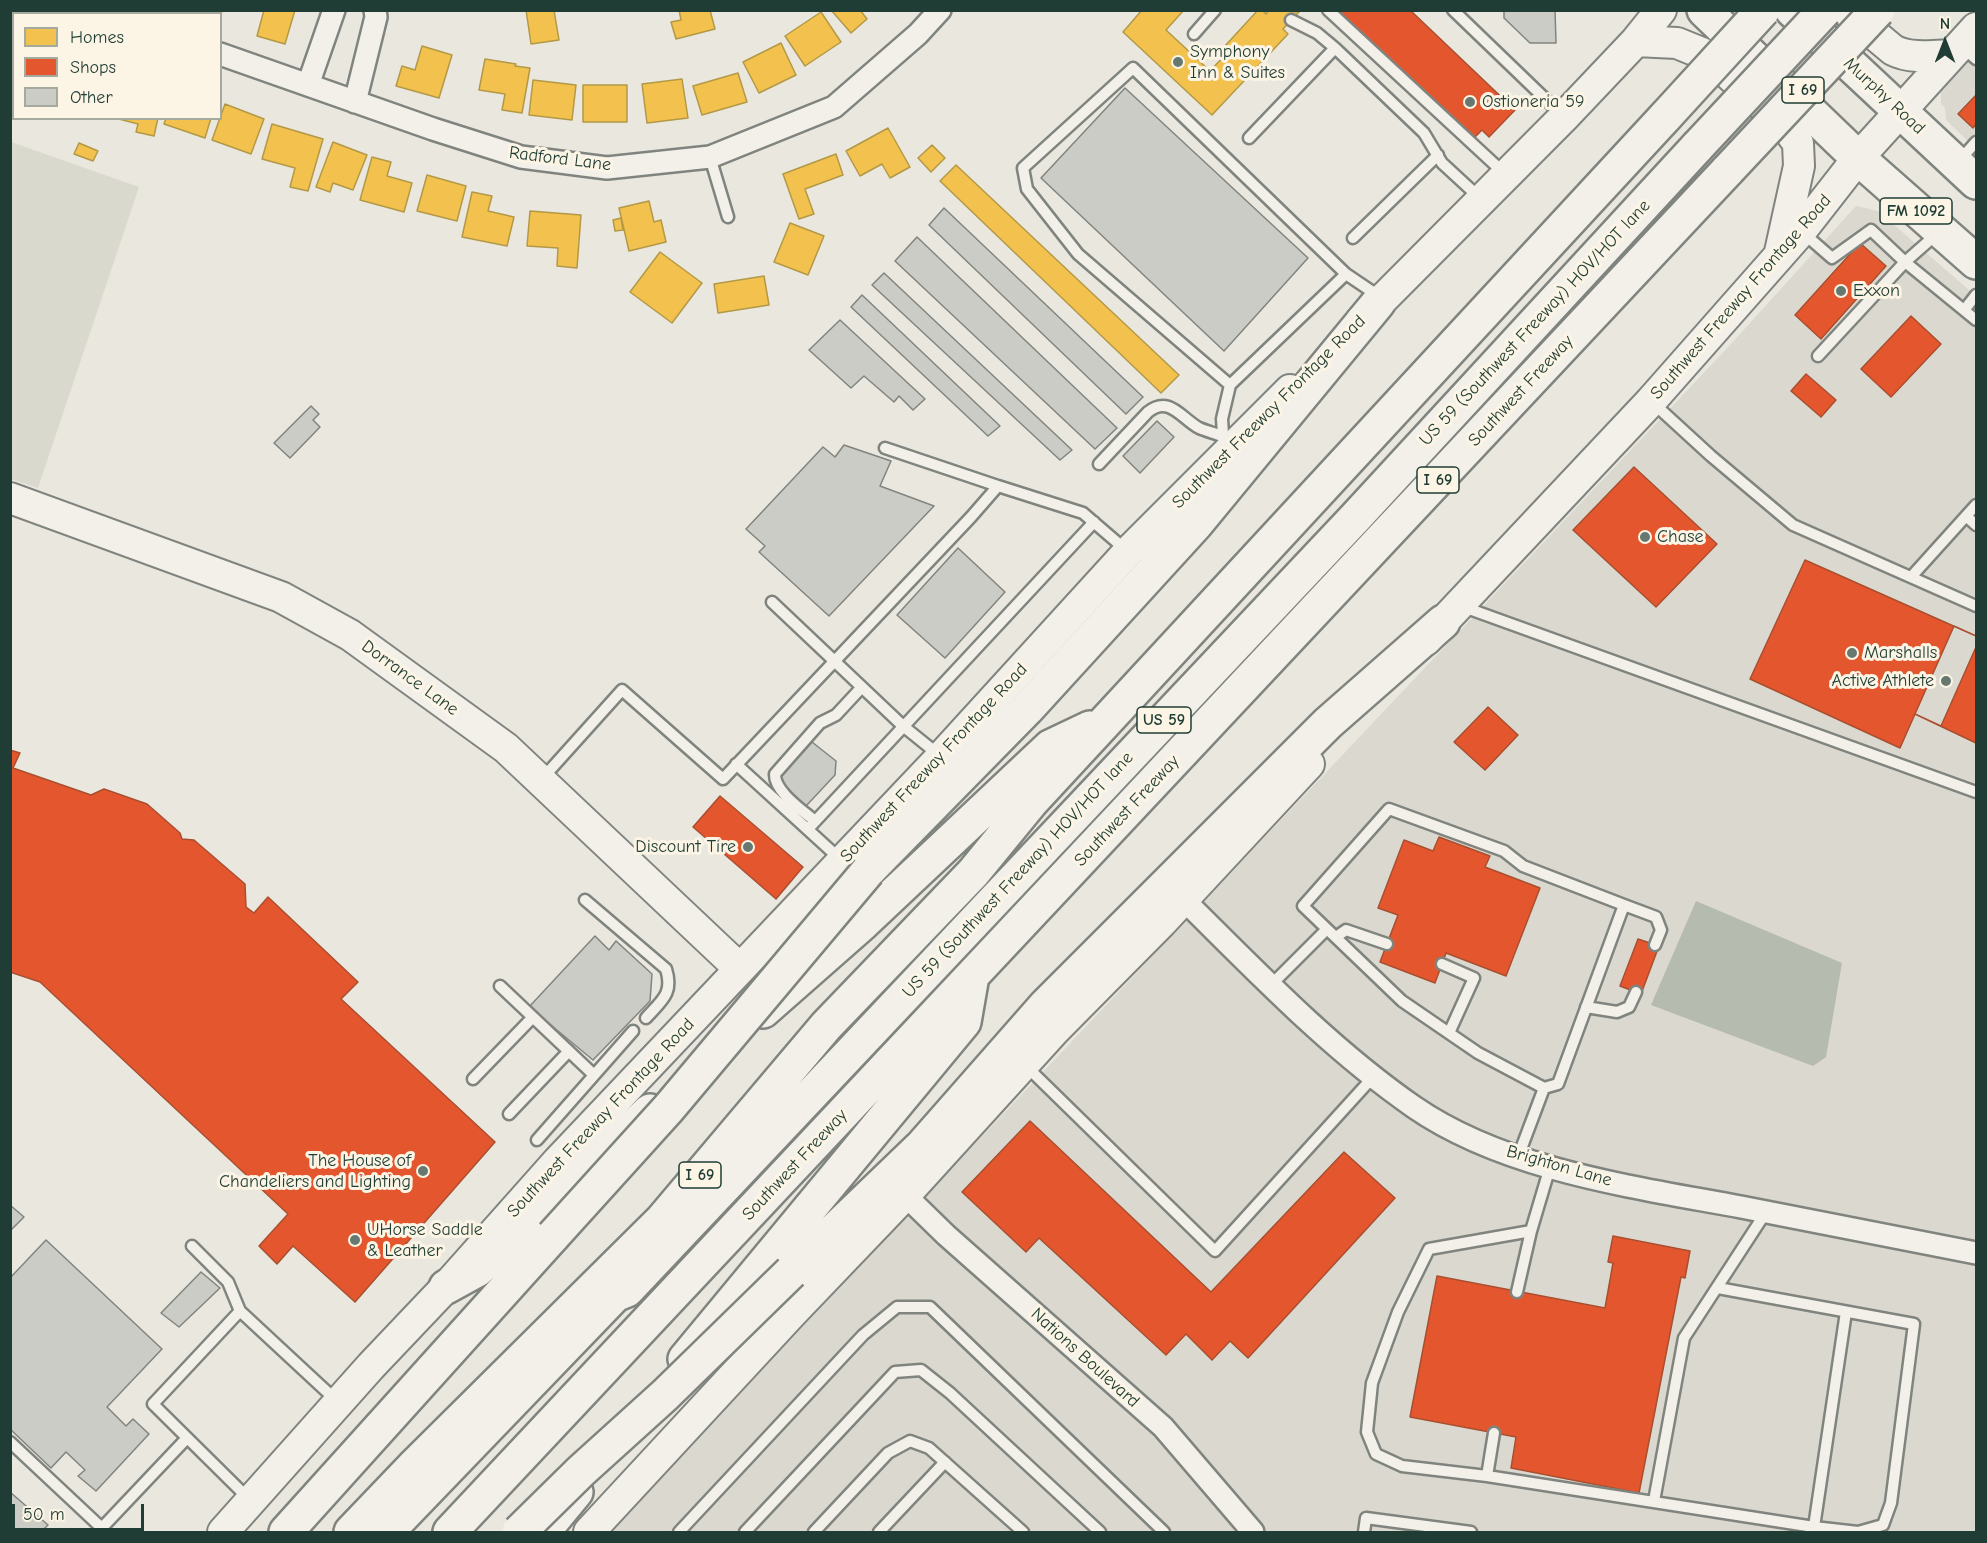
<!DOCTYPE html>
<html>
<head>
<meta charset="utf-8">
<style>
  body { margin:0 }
  #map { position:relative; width:1987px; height:1543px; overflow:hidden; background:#eae7df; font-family:"Comic Neue",sans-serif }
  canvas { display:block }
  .frame { position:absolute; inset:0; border:12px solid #1f3d34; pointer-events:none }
  .legend { position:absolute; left:12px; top:12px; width:210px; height:108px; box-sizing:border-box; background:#fcf5e5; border:2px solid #a4ab9e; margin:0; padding:8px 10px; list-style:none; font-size:18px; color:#1f3d34 }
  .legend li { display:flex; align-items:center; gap:12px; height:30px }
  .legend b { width:30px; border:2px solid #a4ab9e }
  .north { position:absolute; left:1915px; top:12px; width:60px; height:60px; -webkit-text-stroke:4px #fcf5e5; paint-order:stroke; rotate:0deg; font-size:16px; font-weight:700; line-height:24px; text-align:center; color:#1f3d34 }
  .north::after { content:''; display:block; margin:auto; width:21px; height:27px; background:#1f3d34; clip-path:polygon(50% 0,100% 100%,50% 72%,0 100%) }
  .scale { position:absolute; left:12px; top:1504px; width:132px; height:27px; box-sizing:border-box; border:3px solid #1f3d34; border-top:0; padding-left:8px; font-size:18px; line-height:21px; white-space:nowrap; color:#1f3d34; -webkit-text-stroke:4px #fcf5e5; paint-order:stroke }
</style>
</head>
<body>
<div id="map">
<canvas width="1987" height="1543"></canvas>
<div class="frame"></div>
<ul class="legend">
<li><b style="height:16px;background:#f2c14e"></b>Homes</li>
<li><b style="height:16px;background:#e4572e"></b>Shops</li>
<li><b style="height:16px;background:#ccccc6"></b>Other</li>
</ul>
<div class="north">N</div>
<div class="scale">50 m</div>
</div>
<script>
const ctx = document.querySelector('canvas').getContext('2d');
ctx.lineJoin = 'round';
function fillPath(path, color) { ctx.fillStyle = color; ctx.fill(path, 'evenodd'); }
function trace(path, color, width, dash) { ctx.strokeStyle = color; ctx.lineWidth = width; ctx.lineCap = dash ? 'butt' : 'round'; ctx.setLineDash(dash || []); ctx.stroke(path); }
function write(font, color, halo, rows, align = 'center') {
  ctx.font = font + ' "Comic Neue",sans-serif'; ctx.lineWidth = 6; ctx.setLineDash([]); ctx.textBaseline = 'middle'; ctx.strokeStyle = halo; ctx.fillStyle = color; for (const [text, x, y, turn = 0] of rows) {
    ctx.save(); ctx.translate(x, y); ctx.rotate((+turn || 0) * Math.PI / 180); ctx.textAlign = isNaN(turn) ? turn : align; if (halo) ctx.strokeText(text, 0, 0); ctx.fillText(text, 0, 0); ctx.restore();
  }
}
fillPath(new Path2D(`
  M1976 50V149L1946 120 1945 108 1941 104V90Z
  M1856 206 1878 211 1976 296V1532H608L1730 345Z`), '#dbd9cf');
fillPath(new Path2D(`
  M11 142 139 187 38 488 11 479Z`), '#dad9cd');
fillPath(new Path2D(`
  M1696 901 1842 963 1826 1057 1813 1066 1651 1005Z`), '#b6bbaf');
const homes = new Path2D(`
  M197 10H223L220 15V14H198L196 13Z
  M264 10H295L285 44 257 36Z
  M526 10H554L559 40 531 44Z
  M679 10H710L715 29 676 39 671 22 681 20Z
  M831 10H860L867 19 851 33Z
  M1142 10H1184L1166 30 1210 71 1226 54 1224 47 1258 10H1262L1266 14 1269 10 1299 12 1283 29 1288 34 1212 115 1123 32Z
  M821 12 841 42 805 66 785 36Z
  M781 43 796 75 759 93 743 62Z
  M422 46 452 55 439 98 396 86 402 66 415 70Z
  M485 59 516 64 515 66 530 68 522 113 502 110 505 94 479 90Z
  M738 73 747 102 702 115 693 86Z
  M682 79 688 118 647 123 642 84Z
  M533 80 576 85 572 120 529 115Z
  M583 85H627V122H583Z
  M225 104 264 119 251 154 212 140Z
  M115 118H158L154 136 136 132 138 124Z
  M166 118H211L205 138 164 124Z
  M272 124 323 139 308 191 290 187 295 168 262 159Z
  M888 128 910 167 890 178 882 164 860 176 846 151Z
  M333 142 367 155 353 190 333 183 330 192 316 187Z
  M79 143 98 151 93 161 74 154Z
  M932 145 945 158 931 172 918 158Z
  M836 154 843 175 805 189 814 214 799 219 783 174Z
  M372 157 391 162 387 176 412 183 404 212 360 200Z
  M956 165 1179 375 1161 393 940 181Z
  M427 175 466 186 457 221 417 211Z
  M472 192 492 196 488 211 514 217 507 246 462 237Z
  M649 201 654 222 661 220 666 242 629 251 619 208Z
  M530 211 581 215 577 268 557 266 558 248 527 246Z
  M621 218 623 230 615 231 613 220Z
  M790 223 824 236 808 275 774 262Z
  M660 252 702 283 672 323 630 292Z
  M764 276 769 305 718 313 714 284Z`);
fillPath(homes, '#f2c14e');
trace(homes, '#b39946', 1.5);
const shops = new Path2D(`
  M1336 10H1410L1515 110 1489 137 1482 130 1472 140Z
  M1976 95V124L1973 128 1958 114Z
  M1860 243 1886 266 1821 339 1795 315Z
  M1911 316 1941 344 1891 397 1861 369Z
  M1806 374 1836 400 1821 417 1791 391Z
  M1634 467 1717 544 1656 607 1573 530Z
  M1805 560 1976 636V743L1915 714 1900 748 1750 679Z
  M1954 626 1976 636V647L1941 726 1915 714Z
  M1488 707 1518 735 1485 770 1454 742Z
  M10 750 20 753 13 768 91 795 104 789 147 804 180 833 182 839 194 840 245 884 246 907 254 913 268 897 358 982 341 999 495 1142 355 1302 293 1246 277 1264 259 1246 288 1214 40 982 10 972Z
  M720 796 803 867 776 899 693 827Z
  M1439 837 1490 856 1485 867 1540 888 1506 976 1446 953 1435 983 1380 962 1398 915 1378 908 1404 840 1433 851Z
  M1638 939 1659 946 1641 994 1620 986Z
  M1030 1121 1211 1292 1344 1152 1395 1198 1248 1358 1230 1341 1212 1360 1186 1334 1166 1355 1039 1238 1026 1252 962 1192Z
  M1613 1236 1690 1251 1685 1278 1681 1277 1639 1493 1511 1468 1516 1437 1410 1417 1437 1276 1605 1308 1613 1263 1608 1262Z`);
fillPath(shops, '#e4572e');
trace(shops, '#a94f30', 1.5);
const building = new Path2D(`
  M1504 10H1555L1556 43H1530L1504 18Z
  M1125 88 1308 258 1224 351 1041 178Z
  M944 208 1143 397 1126 414 929 225Z
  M917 237 1117 428 1095 449 895 261Z
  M884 273 1072 450 1060 460 872 285Z
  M862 295 1000 426 988 436 851 307Z
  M840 320 925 399 913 410 899 396 894 402 864 376 851 388 809 350Z
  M311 406 319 414 313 420 320 427 290 458 274 443Z
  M1157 421 1174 437 1140 473 1123 456Z
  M844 445 891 461 880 486 934 506 829 616 759 552 765 546 746 529 823 447 835 457Z
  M958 548 1005 592 945 658 897 615Z
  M812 742 836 761 835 775 806 806 777 781Z
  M595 936 609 950 616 941 652 974 650 1001 593 1060 529 1007Z
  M10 1205 24 1217 10 1231Z
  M46 1240 162 1349 107 1407 126 1426 133 1419 149 1434 96 1491 78 1476 85 1470 66 1452 51 1468 10 1429V1278Z
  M201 1272 220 1288 179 1327 161 1313Z
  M10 1492 48 1525 41 1532H10Z`);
fillPath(building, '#ccccc6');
trace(building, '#80847f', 1.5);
const lane = new Path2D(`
  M1328 10 1504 173
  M1453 10 1563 116
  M1291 20 1317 33 1335 48 1424 133 1442 163 1481 199
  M1194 34 1215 10
  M1961 46 1976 59
  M1249 138 1335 48
  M710 157 728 217
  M1959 161 1976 142
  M1801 231 1832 258 1871 230 1905 262 1976 320
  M1353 238 1438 155
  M1965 309 1976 295
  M1818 356 1905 262 1939 232
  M1230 385 1078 254 1027 189 1023 168 1133 68 1346 274
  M1651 401 1711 456 1793 525 1976 606
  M885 448 998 486
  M1224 449 1222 419 1230 385 1346 274 1380 297
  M1099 464 1148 412C1169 395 1181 418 1199 428 1206 431 1214 433 1222 436
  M1966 516 1976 525
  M1911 577 1976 505
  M772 602 903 726 939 755
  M1461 606 1976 792
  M736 764 840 859
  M541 780 622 690 723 779 971 517 998 486 1083 513 1126 550
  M815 821C802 810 774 791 775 774L820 723 836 715 862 687
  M808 829 1094 522
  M585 900 666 969C674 994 661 1001 646 1018
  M1624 905 1656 917 1661 930 1655 945
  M1336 937 1346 930 1387 944
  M1442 964 1474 978 1449 1033
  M1271 985 1327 929
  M500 986 594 1075
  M1586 1007 1617 1012 1629 1007 1636 992
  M1025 1065 1215 1251 1374 1076
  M473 1079 533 1017
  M509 1114 569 1051
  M537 1140 633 1031
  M1518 1157 1544 1088 1558 1084 1624 905 1523 866 1504 851 1389 809 1303 906 1402 1001 1478 1053 1544 1088
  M1531 1231 1429 1249 1398 1312 1372 1383 1367 1432 1376 1454 1402 1466 1487 1476 1814 1527 1858 1532 1883 1525 1891 1503 1914 1324 1718 1288
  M192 1246 228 1282 240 1311 338 1402
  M1517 1292 1531 1231 1550 1167
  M240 1311 153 1404 250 1500
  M10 1442 106 1532
  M1487 1476 1494 1433
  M1654 1501 1684 1338 1766 1212
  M1814 1527 1846 1312
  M98 1532 187 1438
  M679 1532 863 1335 897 1307H930L1164 1532
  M745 1532 895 1372 921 1370 950 1393 1100 1532
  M814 1532 888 1453 910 1441 929 1448 1023 1532
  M879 1532 945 1462
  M1364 1532 1366 1518 1471 1532`);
const street = new Path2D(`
  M97 10 106 14
  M220 54 433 129 521 157 607 168 710 157 834 107 918 34 940 10
  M308 85 334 10
  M355 102 376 17 375 10
  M1182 898C1256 971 1329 1048 1414 1107 1505 1170 1634 1187 1741 1207 1820 1222 1898 1238 1976 1253
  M905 1195 946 1235 1163 1427 1253 1532`);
const secondary = new Path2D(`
  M1845 10 1893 50C1910 59 1932 56 1951 55
  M1636 41 1677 43 1709 56 1786 127 1798 143 1799 166 1780 252
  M1361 321 1564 117 1636 41 1661 10
  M10 498 281 597 350 635 506 748 740 969
  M1426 640 1651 401 1801 231 1858 158 1976 28
  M223 1532 371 1366 446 1287 558 1161 941 757 1128 552 1290 390
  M589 1532 792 1313 905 1195 1055 1030 1162 922 1309 764`);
const primary = new Path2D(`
  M1704 10 1858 158 1976 262
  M1792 10 1976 182`);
const highway = new Path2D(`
  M868 871 1027 709 1196 524 1378 303
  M763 1011 863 923 1050 747 1090 728
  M791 1272 922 1146 1045 1006 1328 723 1443 622
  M446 1287 477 1270 650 1111
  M685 1359 964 1022 972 976
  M286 1532 553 1236
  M351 1532 416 1464 662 1220 826 1026 973 873 1032 801 1666 116
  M387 1532 615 1295 627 1290 1354 519 1698 146
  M450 1532 1728 170
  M543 1532 576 1492`);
trace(lane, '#80847f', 15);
trace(street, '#80847f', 26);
trace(secondary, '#80847f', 34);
trace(primary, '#80847f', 38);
trace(highway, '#80847f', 38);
trace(lane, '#f3f0ea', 10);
trace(street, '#f3f0ea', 21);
trace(secondary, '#f3f0ea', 30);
trace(primary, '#f3f0ea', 33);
trace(highway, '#f3f0ea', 33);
const highwayBridge = new Path2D(`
  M1666 116 1763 10
  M1698 146 1825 10
  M1728 170 1878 10
  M553 1236 668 1109 868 871
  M519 1532 581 1471 665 1395 791 1272`);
trace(highwayBridge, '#80847f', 38, []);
trace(highwayBridge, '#f3f0ea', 33);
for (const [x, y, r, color] of [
  [1178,62,6,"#667870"],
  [1470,102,6,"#667870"],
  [1841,291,6,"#667870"],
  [1645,537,6,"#667870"],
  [1852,653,6,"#667870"],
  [1946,681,6,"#667870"],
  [748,847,6,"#667870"],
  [423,1171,6,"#667870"],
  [355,1240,6,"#667870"]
]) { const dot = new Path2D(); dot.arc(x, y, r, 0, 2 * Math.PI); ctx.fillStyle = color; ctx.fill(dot); trace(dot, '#fcf5e5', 2); }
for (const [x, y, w] of [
  [1803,90,42],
  [1916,211,72],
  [1438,480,42],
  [1164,720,54],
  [700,1175,42]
]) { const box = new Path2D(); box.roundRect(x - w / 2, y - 13, w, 26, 4.5); ctx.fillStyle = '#fcf5e5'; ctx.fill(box); trace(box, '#1f3d34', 1.5); }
write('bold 16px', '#1f3d34', null, [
  ["I 69",1803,90],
  ["FM 1092",1916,211],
  ["I 69",1438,480],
  ["US 59",1164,720],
  ["I 69",700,1175]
]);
write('18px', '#1f3d34', '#fcf5e5', [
  ["Symphony",1190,52],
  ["Inn & Suites",1190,73],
  ["Ostioneria 59",1482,102],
  ["Exxon",1853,291],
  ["Chase",1657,537],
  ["Marshalls",1864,653],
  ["Active Athlete",1934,681,"right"],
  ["Discount Tire",736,847,"right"],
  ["The House of",411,1161,"right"],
  ["Chandeliers and Lighting",411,1182,"right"],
  ["UHorse Saddle",367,1230],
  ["& Leather",367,1251]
], 'left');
write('18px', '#1f3d34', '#fcf5e5', [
  ["Murphy Road",1884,96,43],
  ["Radford Lane",560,159,7],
  ["Southwest Freeway Frontage Road",1741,297,-49],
  ["US 59 (Southwest Freeway) HOV/HOT lane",1535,323,-47],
  ["Southwest Freeway",1521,391,-47],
  ["Southwest Freeway Frontage Road",1269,412,-45],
  ["Dorrance Lane",410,678,36],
  ["Southwest Freeway Frontage Road",934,763,-47],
  ["Southwest Freeway",1127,811,-47],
  ["US 59 (Southwest Freeway) HOV/HOT lane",1018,875,-47],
  ["Southwest Freeway Frontage Road",601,1118,-47],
  ["Southwest Freeway",795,1165,-47],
  ["Brighton Lane",1559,1166,16],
  ["Nations Boulevard",1085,1358,42]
]);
</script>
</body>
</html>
